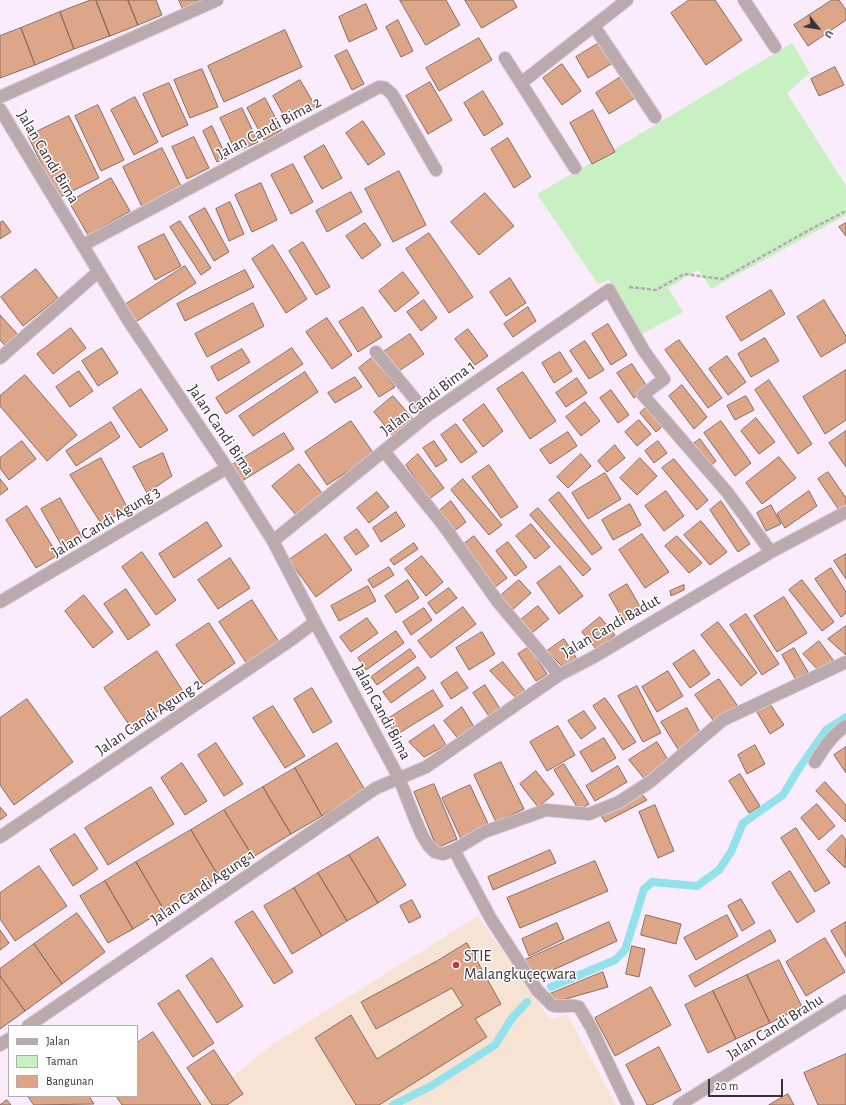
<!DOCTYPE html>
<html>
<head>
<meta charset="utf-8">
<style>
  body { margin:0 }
  #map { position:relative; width:846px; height:1105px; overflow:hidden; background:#faecfc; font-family:"Alegreya Sans",sans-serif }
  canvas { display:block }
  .legend { position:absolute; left:8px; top:1025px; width:130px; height:72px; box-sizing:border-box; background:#fff; border:1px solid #b0acb0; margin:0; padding:5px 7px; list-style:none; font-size:12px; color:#39303a }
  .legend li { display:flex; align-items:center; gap:8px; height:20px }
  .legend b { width:20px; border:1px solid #b0acb0 }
  .north { position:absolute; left:798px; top:8px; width:40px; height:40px; -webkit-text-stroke:3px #fff; paint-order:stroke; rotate:120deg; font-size:11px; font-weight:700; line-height:16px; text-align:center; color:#39303a }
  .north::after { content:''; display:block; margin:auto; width:14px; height:18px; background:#39303a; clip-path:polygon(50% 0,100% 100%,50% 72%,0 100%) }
  .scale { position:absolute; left:708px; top:1079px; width:75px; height:18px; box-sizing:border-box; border:2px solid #39303a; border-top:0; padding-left:5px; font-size:12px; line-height:14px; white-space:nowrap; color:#39303a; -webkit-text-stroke:3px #fff; paint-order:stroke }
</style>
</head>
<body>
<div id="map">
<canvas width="846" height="1105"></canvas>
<ul class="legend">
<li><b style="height:5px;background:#baa9ad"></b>Jalan</li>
<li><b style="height:11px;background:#c9f0c3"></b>Taman</li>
<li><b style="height:11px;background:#dda688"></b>Bangunan</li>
</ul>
<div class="north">U</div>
<div class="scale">20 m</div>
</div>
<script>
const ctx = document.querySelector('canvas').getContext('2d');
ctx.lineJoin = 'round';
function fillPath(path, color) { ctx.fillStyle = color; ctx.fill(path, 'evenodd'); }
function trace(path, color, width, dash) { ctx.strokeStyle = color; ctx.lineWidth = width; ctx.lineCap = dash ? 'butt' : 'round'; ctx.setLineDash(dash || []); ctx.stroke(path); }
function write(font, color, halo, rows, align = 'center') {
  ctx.font = font + ' "Alegreya Sans",sans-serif'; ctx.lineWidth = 3; ctx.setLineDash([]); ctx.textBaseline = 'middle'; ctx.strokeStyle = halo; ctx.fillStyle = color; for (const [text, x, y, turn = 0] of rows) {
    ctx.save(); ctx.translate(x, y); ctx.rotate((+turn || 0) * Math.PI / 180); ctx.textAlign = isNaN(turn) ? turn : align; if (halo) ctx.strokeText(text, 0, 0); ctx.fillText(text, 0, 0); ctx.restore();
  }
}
fillPath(new Path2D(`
  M478 916 550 1019 567 1014 616 1105H197L273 1044Z`), '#f7e3d4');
fillPath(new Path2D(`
  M792 43 810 73 787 93 846 186V215L711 289 698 270 668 288 683 312 642 334 609 280 598 284 537 194 623 144Z`), '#c9f0c3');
trace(new Path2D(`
  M551 987 615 960 625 950 644 889 652 882 697 886 719 870 731 852 743 823 783 795 798 770 826 730 846 717
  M393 1105 431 1086 495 1045 512 1018 527 1002`), '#93e1eb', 8);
const building = new Path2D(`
  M91 0H96L110 36 74 49 60 12Z
  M96 0H128L138 25 110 36Z
  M128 0H156L162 15 138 25Z
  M179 0H200L183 9Z
  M400 0H446L460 25 426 45Z
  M465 0H513L517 7 482 28Z
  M689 0H715L742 40 706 65 671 13Z
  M832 0H839L846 10V20L808 46 794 25Z
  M366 4 377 29 349 42 339 17Z
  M60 12 74 49 35 65 21 28Z
  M398 20 413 51 401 57 386 27Z
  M21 28 35 65 0 78V36Z
  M285 30 302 67 224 102 208 66Z
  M479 38 492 60 439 91 426 68Z
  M599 43 611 64 588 78 576 57Z
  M347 50 364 84 352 90 335 56Z
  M562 64 581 91 562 105 543 78Z
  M835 67 844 85 819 96 811 79Z
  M202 69 218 107 190 118 174 80Z
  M622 76 635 98 609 114 596 93Z
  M300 80 316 107 288 123 273 96Z
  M430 82 452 120 428 134 406 96Z
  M169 83 188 125 162 137 143 94Z
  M483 91 503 124 484 136 464 103Z
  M135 97 158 142 134 155 111 110Z
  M265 98 282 130 264 140 247 108Z
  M98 105 124 160 101 171 75 116Z
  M242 108 258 142 236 152 220 118Z
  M593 110 615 152 592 164 570 123Z
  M69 116 99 178 58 198 28 136Z
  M363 121 385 154 368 165 346 133Z
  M212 126 227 158 217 162 203 131Z
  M194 137 209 168 187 179 172 147Z
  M508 138 531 177 514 188 491 149Z
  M324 145 342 178 322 189 304 157Z
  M162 148 183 190 143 209 123 167Z
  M293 164 313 202 291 214 271 175Z
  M399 171 426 225 393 242 365 189Z
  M111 178 130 211 88 235 69 202Z
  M261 183 277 220 252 232 235 195Z
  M351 192 362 212 327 232 316 211Z
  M485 193 514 226 479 255 451 222Z
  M230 202 244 234 229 241 216 209Z
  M205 208 229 252 214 261 189 217Z
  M3 221 11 232 0 239V223Z
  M180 221 211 268 201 275 170 227Z
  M365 223 381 245 362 259 346 236Z
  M846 223V236L839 227Z
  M429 233 473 297 449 313 406 249Z
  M164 234 181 266 155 280 138 247Z
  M303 242 330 287 316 295 289 251Z
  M273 245 307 299 286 313 252 259Z
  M185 266 196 283 134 323 123 306Z
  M36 269 58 298 23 326 1 297Z
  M245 270 254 287 185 321 177 304Z
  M403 272 419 293 395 312 379 291Z
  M510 278 526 303 506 316 490 292Z
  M771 290 785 314 741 341 726 317Z
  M424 300 437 318 421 331 407 312Z
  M824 300 846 336V342L821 357 797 317Z
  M253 303 264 326 207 357 195 334Z
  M363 307 382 337 358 352 339 322Z
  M528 307 536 321 513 337 504 324Z
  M0 315 20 337 8 349 0 340Z
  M327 318 352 355 332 369 306 332Z
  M608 324 627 355 611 365 592 334Z
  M71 328 86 348 53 374 37 354Z
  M468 329 488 356 475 365 455 339Z
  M410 334 424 354 396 373 382 353Z
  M765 338 779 361 751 377 738 354Z
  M679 340 722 398 708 408 665 350Z
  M585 341 604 370 589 379 570 351Z
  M102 348 118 373 98 386 82 361Z
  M292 348 303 364 226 414 216 398Z
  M242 349 250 362 218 381 211 367Z
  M560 352 572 371 554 383 542 363Z
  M727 356 746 382 728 395 709 369Z
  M373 357 395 387 379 397 359 368Z
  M632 364 648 388 634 398 617 373Z
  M846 370V420L825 434 803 397Z
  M79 371 93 391 70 407 56 387Z
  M305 372 318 392 253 436 239 416Z
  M523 372 556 421 530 439 497 389Z
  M25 375 77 435 47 461 0 406V396Z
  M355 377 362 387 335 403 328 393Z
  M577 378 587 393 566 407 556 393Z
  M769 380 812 444 798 454 755 390Z
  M682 385 707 417 694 429 669 396Z
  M141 389 168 430 140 448 113 408Z
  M611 390 629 415 618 423 600 398Z
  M393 396 413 419 393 436 374 412Z
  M746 396 754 410 735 420 727 406Z
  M585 402 600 421 581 436 566 417Z
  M484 404 503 431 483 447 463 420Z
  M649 405 665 424 656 432 640 413Z
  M756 418 775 442 759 454 741 431Z
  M639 420 651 434 637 446 625 432Z
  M351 421 374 454 327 485 305 452Z
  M721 421 751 463 735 476 704 433Z
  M111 422 120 437 76 466 66 451Z
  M456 424 477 452 461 463 441 435Z
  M846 431V467L829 443Z
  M568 432 577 446 550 464 540 450Z
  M284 433 294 449 242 481 232 465Z
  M700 439 716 461 709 467 693 444Z
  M22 441 36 459 9 480 0 468V458Z
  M434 441 447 460 436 467 423 448Z
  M658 441 667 453 654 463 645 451Z
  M615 445 625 458 607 472 598 461Z
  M163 453 172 476 147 493 133 467Z
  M418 454 444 488 429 499 406 465Z
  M581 454 591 466 568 488 557 477Z
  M779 457 796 478 762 504 746 483Z
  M101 458 127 507 102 525 70 475Z
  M640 458 657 476 637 495 620 478Z
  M674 459 708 500 697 510 662 468Z
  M299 464 322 493 296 515 272 486Z
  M489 465 518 507 501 518 472 477Z
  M828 472 846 498V510L841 513 818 479Z
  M605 473 621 499 588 519 572 493Z
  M0 479 8 489 0 495Z
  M463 479 502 525 489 535 451 490Z
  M666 491 684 516 664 531 645 506Z
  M809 491 817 506 785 528 777 514Z
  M377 492 389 507 369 523 357 508Z
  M559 492 602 548 592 555 549 500Z
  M60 498 82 537 63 548 41 509Z
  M451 501 466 522 453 532 438 512Z
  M721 501 750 544 738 552 710 510Z
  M630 504 641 525 613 540 602 520Z
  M771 505 781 524 766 531 757 513Z
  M27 506 58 555 36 568 6 520Z
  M538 508 591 569 583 576 530 515Z
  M396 512 405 526 381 542 373 528Z
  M701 521 727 552 710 565 684 535Z
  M207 522 222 546 174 578 159 554Z
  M531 524 550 547 535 559 516 536Z
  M357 529 369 546 356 555 344 538Z
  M326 534 352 570 316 597 289 560Z
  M642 534 669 572 645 588 619 550Z
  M474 536 507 578 491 590 460 547Z
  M677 536 702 563 689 573 665 546Z
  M508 542 527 567 515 576 496 551Z
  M414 543 418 549 394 565 390 560Z
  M142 552 176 600 156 615 122 567Z
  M846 554V579L834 561Z
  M422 556 443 582 426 596 405 569Z
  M230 558 250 588 218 609 198 580Z
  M560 566 583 596 559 614 537 583Z
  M389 567 394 575 373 588 368 580Z
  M831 568 846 592V613L841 617 815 579Z
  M408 580 419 598 396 613 385 596Z
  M519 580 531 593 511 611 499 597Z
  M802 580 834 622 822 631 789 590Z
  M627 584 642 610 624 621 609 595Z
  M684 585V590L671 596 670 591Z
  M368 586 376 601 339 621 331 606Z
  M449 588 457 598 436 614 428 603Z
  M126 589 150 625 128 640 104 604Z
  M84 595 113 632 93 648 65 611Z
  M784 597 807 633 777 652 754 616Z
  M252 600 279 642 247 664 219 622Z
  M538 606 549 619 528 636 518 622Z
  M463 607 476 624 431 658 418 641Z
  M424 608 432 620 411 635 403 622Z
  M746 614 779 664 762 675 730 625Z
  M600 617 615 635 597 650 582 632Z
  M367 618 378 633 351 652 340 637Z
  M718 622 757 673 741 686 701 635Z
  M209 623 235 663 203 685 176 645Z
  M846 626V655L828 639Z
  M396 631 404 643 366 670 358 658Z
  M482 632 495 654 469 670 456 648Z
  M564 639 579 662 565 669 547 651Z
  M819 641 836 664 820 672 803 654Z
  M529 647 547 674 536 681 518 654Z
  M794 648 808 672 796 680 782 655Z
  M410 649 416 657 377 685 371 677Z
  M694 650 710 674 690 688 673 664Z
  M157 651 184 693 132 729 104 688Z
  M503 662 528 695 518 700 490 671Z
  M418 667 426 678 391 703 383 692Z
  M668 671 683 696 657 712 642 687Z
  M457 672 468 688 451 699 441 683Z
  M719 679 739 708 715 723 695 695Z
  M485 685 502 712 491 719 473 693Z
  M637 686 661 733 643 742 618 696Z
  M312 688 332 722 313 733 294 699Z
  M433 690 443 706 396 735 386 720Z
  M605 698 636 742 623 750 593 706Z
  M27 699 73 762 14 805 0 785V718Z
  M770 704 784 725 770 734 757 712Z
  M273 706 305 756 285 768 253 718Z
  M462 707 476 730 460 741 444 721Z
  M687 708 702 736 681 754 661 722Z
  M584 711 596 728 581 739 568 721Z
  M434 725 446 745 424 757 409 742Z
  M558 726 575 755 547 771 530 742Z
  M604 738 616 758 592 772 580 752Z
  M657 742 670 763 647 782 629 760Z
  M216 743 243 784 224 796 198 755Z
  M337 743 365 790 322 816 295 768Z
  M755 745 765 764 747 774 738 755Z
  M846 747V773L834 755Z
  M501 762 524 809 496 822 474 775Z
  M182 763 207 801 185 815 161 778Z
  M564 764 589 804 579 810 554 770Z
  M618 766 627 782 595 801 586 786Z
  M295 768 322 816 291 834 263 787Z
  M536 771 554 794 538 807 520 784Z
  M740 774 760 806 749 813 729 781Z
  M825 782 846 805V822L816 791Z
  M434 784 457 839 437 848 414 792Z
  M470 785 490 828 462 841 442 798Z
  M151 787 174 824 108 865 85 828Z
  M263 787 291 834 253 857 224 810Z
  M640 792 647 800 605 822 599 812Z
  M817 804 835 826 819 840 801 818Z
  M655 805 674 851 658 858 639 812Z
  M0 807 7 815 0 820Z
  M224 810 253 857 219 877 191 830Z
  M796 828 830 883 815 892 781 838Z
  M191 830 219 877 164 910 136 862Z
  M75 834 98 869 73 886 50 850Z
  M842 835 846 840 845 868 827 850Z
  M378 837 406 885 378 903 349 855Z
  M550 850 556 863 493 890 488 877Z
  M349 855 378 903 347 921 318 873Z
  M595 861 608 891 520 928 507 898Z
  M136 862 164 910 133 929 105 881Z
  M39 866 67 906 15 941 0 919V893Z
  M790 871 815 911 797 923 772 883Z
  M318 873 347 921 322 936 294 888Z
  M105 881 133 929 108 943 80 896Z
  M294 888 322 936 292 954 264 906Z
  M741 899 755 923 742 931 728 906Z
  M412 900 421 917 409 923 400 906Z
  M253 911 293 972 274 984 235 922Z
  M77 913 105 952 62 984 34 944Z
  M646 915 681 924 676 944 641 935Z
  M727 915 738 936 696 960 684 938Z
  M609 922 617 941 533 979 525 960Z
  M846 922V957L831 931Z
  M557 923 564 939 529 956 522 939Z
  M0 930 9 943 0 950Z
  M770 930 776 941 695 987 689 976Z
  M825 938 845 972 806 996 786 962Z
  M467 943 501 1004 475 1019 487 1037 379 1105H356L315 1038 351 1015 377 1059 463 1006 452 988 376 1029 361 1002 437 961Z
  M34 944 62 984 25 1011 0 976V969Z
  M632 946 645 949 639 977 626 974Z
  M212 958 243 1006 217 1023 186 976Z
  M779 960 802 1007 770 1023 747 975Z
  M603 972 608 987 555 1002 550 994Z
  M747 975 770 1023 736 1039 713 991Z
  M0 976 25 1011 0 1029Z
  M651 987 671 1025 615 1056 595 1018Z
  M179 990 214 1043 193 1057 158 1004Z
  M713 991 736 1039 708 1053 685 1005Z
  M153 1032 201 1105H122L116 1096H137V1043Z
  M659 1047 681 1090 652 1105H647L626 1065Z
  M214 1050 243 1094 227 1105H212L187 1068Z
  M846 1054V1105H818L804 1073Z
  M788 1094 794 1105H769Z
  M28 1096H89L94 1104 34 1105Z
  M7 1100 11 1105H0Z`);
fillPath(building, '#dda688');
trace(building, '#896c5c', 1);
const minor = new Path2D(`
  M744 0 775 47
  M594 26 655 117
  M505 58 575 168
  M521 83 627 0
  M0 97 217 0
  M0 109 128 320 227 468 273 541 315 622 399 778 415 819 422 835 428 845 435 852 443 854 454 850 484 832 546 810 589 814 619 802 650 782 723 720 846 662
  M83 245 379 87 385 88 392 94 436 170
  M376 352 428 415
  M0 358 98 272
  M384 451 444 526 498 602 559 675
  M273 541 428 415 609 290 644 351 664 379 643 395 727 492 771 552
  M0 602 227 468
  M815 762C824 748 832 735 846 726
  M0 837 291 640 315 622
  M454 850 491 919 537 990 552 1005C561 1009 570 1003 579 1007L591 1027 628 1105
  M28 1026 376 788 426 767 559 675 592 658 771 552 846 512
  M0 1045 9 1039
  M679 1105 846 1001`);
trace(minor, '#d7cad9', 14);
trace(new Path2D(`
  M629 287 656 290 684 274 722 279 811 229 846 211`), '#b6a9b7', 2.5, [4, 2]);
trace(minor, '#baa9ad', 12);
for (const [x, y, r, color] of [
  [456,965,4,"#c63642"]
]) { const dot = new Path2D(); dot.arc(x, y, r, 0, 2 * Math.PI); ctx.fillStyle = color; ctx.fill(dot); trace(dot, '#fff', 1.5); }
write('16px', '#39303a', '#fff', [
  ["Jalan Candi Bima 2",269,128,-28],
  ["Jalan Candi Bima",48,157,59],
  ["Jalan Candi Bima 1",428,398,-37],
  ["Jalan Candi Bima",221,430,56],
  ["Jalan Candi Agung 3",106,522,-31],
  ["Jalan Candi Badut",611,626,-30],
  ["Jalan Candi Bima",382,712,62],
  ["Jalan Candi Agung 2",149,717,-34],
  ["Jalan Candi Agung 1",203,887,-34],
  ["Jalan Candi Brahu",775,1027,-32]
]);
write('16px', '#39303a', '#fff', [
  ["STIE",464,956],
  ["Malangkuçeçwara",464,974]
], 'left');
</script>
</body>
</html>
